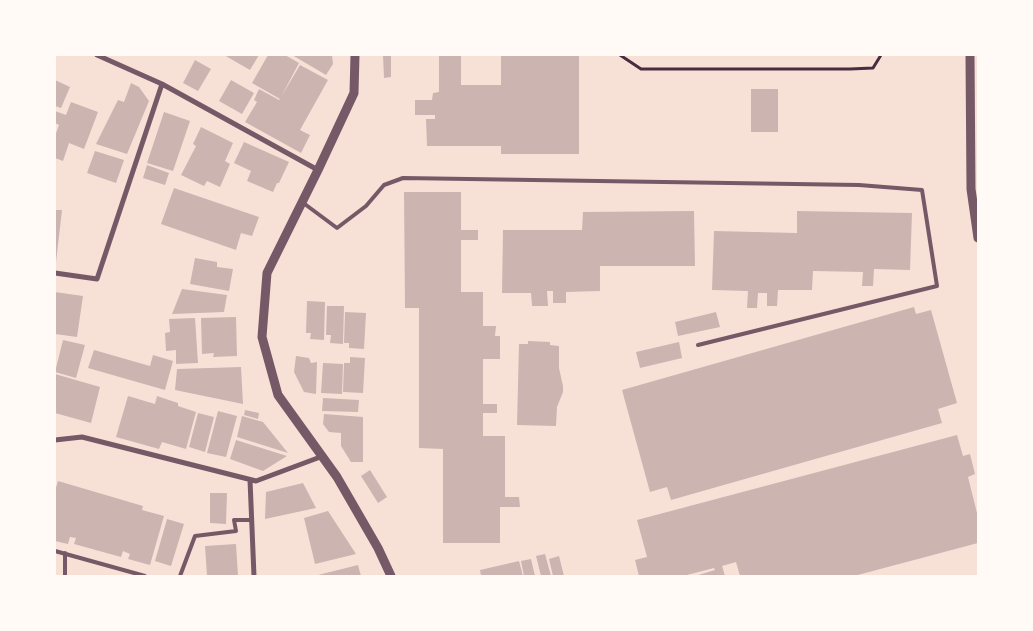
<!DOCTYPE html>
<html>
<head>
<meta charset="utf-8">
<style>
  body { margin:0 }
  #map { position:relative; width:1033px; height:631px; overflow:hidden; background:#f7e1d7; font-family:"Roboto Serif",serif }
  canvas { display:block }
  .frame { position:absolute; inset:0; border:56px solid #fffaf5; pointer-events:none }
</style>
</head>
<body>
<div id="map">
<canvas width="1033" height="631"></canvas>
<div class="frame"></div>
</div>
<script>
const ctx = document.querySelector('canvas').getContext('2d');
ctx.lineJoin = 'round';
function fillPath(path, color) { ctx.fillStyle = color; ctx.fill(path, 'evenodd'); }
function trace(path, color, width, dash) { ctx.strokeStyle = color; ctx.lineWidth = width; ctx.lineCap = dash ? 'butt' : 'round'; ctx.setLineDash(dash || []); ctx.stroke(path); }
fillPath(new Path2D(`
  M224 55H259L250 70Z
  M268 55H285L299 63 281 97 300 65 328 80 300 130 310 135 301 153 245 122 257 102 254 100 259 89 279 100 280 99 252 83Z
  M292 55H332L333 64 326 75Z
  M383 55H391V77L384 78Z
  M439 55H461V85H501V55H579V154H501V146H427L426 119H435V115H415V100H432L433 93 439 92Z
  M195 60 211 69 198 91 183 83Z
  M55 80 70 87 61 108 55 106Z
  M231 80 254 93 242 114 219 101Z
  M131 83 139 87 149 101 127 154 96 144 118 100 124 102Z
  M751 89H778V132H751Z
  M71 102 98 112 84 149 69 143 63 161 55 158V136L59 125 55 123V111L66 115Z
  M164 112 190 121 173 171 147 163Z
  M201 127 233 143 225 161 230 164 220 187 207 181 204 186 181 175 196 146 193 144Z
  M244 142 289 162 279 183H277L273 192 247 181 251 171 234 163Z
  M95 151 124 160 116 183 87 173Z
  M147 165 169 173 165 185 143 178Z
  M174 188 259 217 252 236 241 233 236 250 161 224Z
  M404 192H461V230H478V240H461V292H483V326H496L495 336H500V359H483V404H497V413H483V436H505V497H519L520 507H500V543H443V449L419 448V308H405Z
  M55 210H62L56 262H55Z
  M694 211 695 266H600V291L566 292V303H553V291H547L548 306H532L531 293H502L503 230H582L583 212Z
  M797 211 912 213 910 270 874 269 873 286H862L863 272 813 271 812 290H778L777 306H767V293H758L757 308H747L748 291 712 290 714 231 797 233Z
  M195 258 217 262V267L233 269 229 291 190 284Z
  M182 289 227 295 224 312 172 314Z
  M55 292 83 296 77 337 55 334Z
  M307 301 325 302 324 340 310 339 311 333H306Z
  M327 306H344L343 344 330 343 331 335H326Z
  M914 307 916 314 931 310 957 403 938 409 942 423 671 500 667 487 650 492 622 390Z
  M345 312 366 313 364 349 349 348V343H344Z
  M716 312 720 327 678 336 675 322Z
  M236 317 237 356 213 357 214 353 202 354 201 318Z
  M195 318 198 363 176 364V350L166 351 165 333 170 332 169 319Z
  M63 340 85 345 76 378 55 372Z
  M528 341 550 342V345L559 346V368L563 386V392L557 407 556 426 517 425 519 344H528Z
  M679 342 682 358 640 368 636 352Z
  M94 350 150 366 153 355 173 361 165 390 88 368Z
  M296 356 309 358 311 363 317 362 316 394 304 392 294 372Z
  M350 357 365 358 363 393 343 392 344 363H350Z
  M323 363 343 364 342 394 321 393Z
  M241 367 243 404 175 390 177 369Z
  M55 374 100 387 91 423 55 413Z
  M128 396 155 404 157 396 178 403V406L196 412 186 449 162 442 159 449 116 437Z
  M323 398 359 400 358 412 322 411Z
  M245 410 259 413 258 419 244 415Z
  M218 411 237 416 226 457 207 453Z
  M198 413 214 417 205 452 189 447Z
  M324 414 363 417V462H351L341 446V433L329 432 323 424Z
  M242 416 263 422 288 453 237 437Z
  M957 435 963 456 970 454 975 474 968 477 978 517V543L854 576H740L736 562 722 566 725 576H695L715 570 714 568 683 576H651V575L639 576 635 560 647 557 637 520Z
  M236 440 287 456 263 471 230 459Z
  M370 470 387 497 378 503 361 476Z
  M58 481 143 506 142 510 164 516 150 565 128 559 130 554 123 551 121 557 74 544 76 538 70 537 68 544 55 541V491Z
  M303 483 316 508 265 519 266 492Z
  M210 493H227L226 524 210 523Z
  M328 511 356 554 315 564 304 518Z
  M167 519 184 524 171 566 155 561Z
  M236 544 238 576H207L205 546Z
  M545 554 551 576H541L536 556Z
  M559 556 564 576H553L549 559Z
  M531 559 535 576H524L521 561Z
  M519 561 523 576H481L480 570Z
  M358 565 361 576H318V575Z`), '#ccb4b1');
trace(new Path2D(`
  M620 55 641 69H850L873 68 881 55`), '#4a2c40', 3);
trace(new Path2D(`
  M302 202 337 228 366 206 384 185 403 178 859 185 922 190 937 286 698 345
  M55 551 145 576
  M65 576V553
  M180 576 195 536 236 531 234 520H252`), '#755966', 4);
trace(new Path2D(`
  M97 55 162 84 318 170
  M55 273 97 279 162 84
  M55 440 82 437 256 481 323 456
  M250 480 254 576`), '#755966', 5);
trace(new Path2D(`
  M355 55 354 93 318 170 267 273 262 337 278 395 337 477 378 548 391 576
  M970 55 971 189 978 238`), '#755966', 9);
</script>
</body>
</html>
